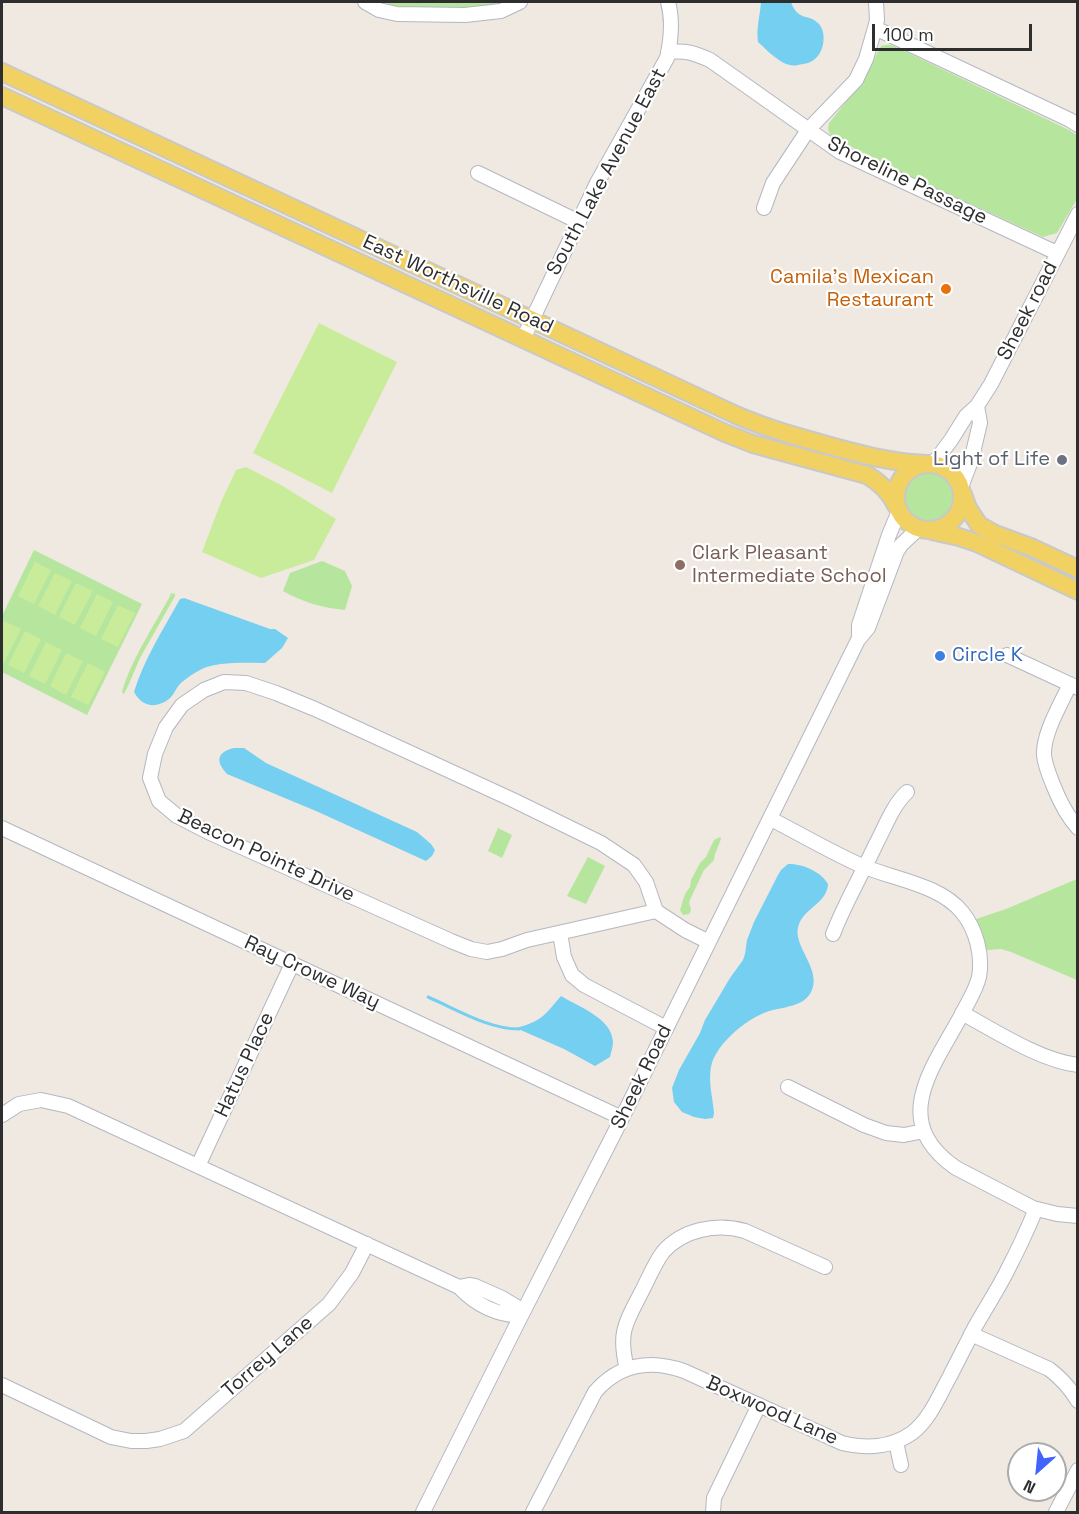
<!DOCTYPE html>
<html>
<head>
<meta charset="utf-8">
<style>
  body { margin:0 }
  #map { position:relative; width:1079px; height:1514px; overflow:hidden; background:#efe9e1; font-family:"Space Grotesk",sans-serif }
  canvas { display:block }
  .frame { position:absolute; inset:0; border:3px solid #2e2e2e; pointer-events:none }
  .north { position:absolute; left:1007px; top:1442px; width:60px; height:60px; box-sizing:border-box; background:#fff; border:2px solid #ababab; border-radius:50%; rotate:207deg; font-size:16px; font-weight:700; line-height:24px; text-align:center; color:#2e2e2e }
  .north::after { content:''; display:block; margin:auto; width:21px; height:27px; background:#4264fb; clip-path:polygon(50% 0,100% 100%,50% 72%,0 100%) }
  .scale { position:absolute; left:872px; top:24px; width:160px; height:27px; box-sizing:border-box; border:3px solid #2e2e2e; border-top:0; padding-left:8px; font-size:18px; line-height:21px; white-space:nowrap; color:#2e2e2e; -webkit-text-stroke:4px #fff; paint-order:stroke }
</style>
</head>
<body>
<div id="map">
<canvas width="1079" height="1514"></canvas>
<div class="frame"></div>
<div class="north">N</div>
<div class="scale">100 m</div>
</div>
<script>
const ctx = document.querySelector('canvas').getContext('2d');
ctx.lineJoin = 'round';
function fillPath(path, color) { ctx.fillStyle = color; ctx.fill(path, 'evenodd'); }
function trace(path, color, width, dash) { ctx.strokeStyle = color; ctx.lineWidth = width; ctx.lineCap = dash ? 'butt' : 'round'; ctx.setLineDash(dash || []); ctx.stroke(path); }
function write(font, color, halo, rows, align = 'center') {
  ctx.font = font + ' "Space Grotesk",sans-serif'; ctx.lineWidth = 4.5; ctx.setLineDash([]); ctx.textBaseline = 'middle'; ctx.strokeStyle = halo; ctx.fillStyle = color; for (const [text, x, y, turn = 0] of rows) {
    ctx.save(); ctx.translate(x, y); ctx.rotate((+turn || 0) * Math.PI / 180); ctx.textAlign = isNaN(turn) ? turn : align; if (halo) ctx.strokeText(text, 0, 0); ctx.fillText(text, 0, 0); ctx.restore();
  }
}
fillPath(new Path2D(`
  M383 2H502L483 8 415 9 394 6Z
  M886 45H891L898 48 1069 130 1077 135V199L1057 233 1043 237 892 168 844 143 834 142V139C829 134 827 130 829 123L862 82 881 46Z
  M903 497a25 25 0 1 1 50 0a25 25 0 1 1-50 0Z
  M34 550 142 604 87 715 2 672V616Z
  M322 561 345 571 352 586 345 610C323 608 302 602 283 591L290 573Z
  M171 593 175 594V596L140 658 128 686 124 694 122 692C131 660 154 626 170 596Z
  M498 828 512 835 502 858 488 851Z
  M720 837 721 839 715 854 714 860 704 870 689 902 691 910 689 914 683 915 680 910 685 894 690 887 691 880 700 863 706 857 714 840Z
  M588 857 605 866 586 904 567 896Z
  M1077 879V980L1011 952 1001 949 987 950 976 919 1006 909Z`), '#b6e59e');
fillPath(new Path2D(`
  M319 323 397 362 332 493 253 453Z
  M246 467 281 485 336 519 314 560 261 578 202 552 221 502 236 470Z
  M35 562 51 570 34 604 18 596Z
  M55 573 72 581 55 615 38 606Z
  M76 583 93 591 75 625 59 617Z
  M97 594 113 602 96 636 80 628Z
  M118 605 135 613 118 647 101 639Z
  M4 621 21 629 4 663 2 662V626Z
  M25 631 41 639 24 673 8 665Z
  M46 642 62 650 45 684 29 676Z
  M66 653 83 661 66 695 50 686Z
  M88 663 105 672 88 705 71 697Z`), '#c9ec9a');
fillPath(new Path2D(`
  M761 2H791C798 22 809 13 819 24 827 33 824 52 815 59 811 63 803 64 798 65 784 69 767 50 758 42 756 28 760 16 761 2Z
  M184 598 270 629H275L288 638 282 648 265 663C247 663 216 661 200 670 194 673 185 679 180 684 176 688 174 695 169 699 156 709 142 707 134 692 144 659 163 630 180 599Z
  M234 748H244L266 763 417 832 431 844 435 850 432 856 426 861 316 811 227 774C215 761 217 752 234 748Z
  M788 864C801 863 822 872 828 884 827 903 806 907 799 924 790 946 825 970 810 994 802 1006 785 1007 773 1010 750 1015 715 1044 711 1067 708 1082 713 1099 714 1113L713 1118 705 1119 694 1117 682 1112 674 1102 672 1088 679 1070 700 1033 705 1020 730 978 743 960 745 954 747 940 754 922 778 875 781 870Z
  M561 996C579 1007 612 1018 613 1042 613 1047 611 1052 610 1057L595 1066 564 1049 516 1028C542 1021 544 1016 561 996Z`), '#75cff0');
trace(new Path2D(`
  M428 997C456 1009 488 1029 519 1029`), '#75cff0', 3);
const minor = new Path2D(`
  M365 2 379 10 397 14 465 15 501 11 520 2
  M875 28 1070 120 1078 125
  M668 52C686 50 694 53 710 60L840 152 1057 253
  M478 173 579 222
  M764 208 773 183 808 130 856 80 866 59 875 28 877 20 876 2
  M523 339 597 183 667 58C671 40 673 20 668 2
  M933 464 951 440 966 416 977 406 991 384 1078 214
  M961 487 971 461 980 423 977 406
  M859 635V625L889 535 899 511
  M1007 655 1078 688
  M1070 684C1061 704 1043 733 1044 755 1045 766 1050 777 1054 787 1060 802 1067 816 1078 828
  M771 819C800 834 829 851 860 865 892 879 939 884 962 912 976 929 983 955 979 977 976 990 968 1002 962 1014 933 1068 888 1121 956 1168L1033 1208 1057 1214 1078 1216
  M2 828 622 1118
  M656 911 527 940 502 949 487 952 471 949 451 941 208 832 177 816 159 801 150 778 155 754 166 727 182 705 204 690 224 682 246 683 276 693 315 709 513 800 601 843 634 865 646 882 656 911 685 930 709 942
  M560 933 564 957 572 975 584 985 666 1028
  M833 934C845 903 862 874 876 844 885 827 893 805 907 792
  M962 1013C995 1031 1041 1061 1078 1065
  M788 1087 864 1125 886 1133 904 1135 924 1131
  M2 1115 19 1104 41 1100 68 1106 459 1287C476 1305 497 1315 521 1316
  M198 1166 292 964
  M459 1287 469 1285 475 1286 502 1298 517 1307 521 1316
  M971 1334 1049 1369C1061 1378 1070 1388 1078 1401
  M627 1369C618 1333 625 1324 641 1293 648 1280 654 1264 663 1252 683 1229 717 1223 745 1231L825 1267
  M2 1385 111 1437 131 1441H146L160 1439 184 1431 329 1304 352 1273 367 1244
  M896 1442 901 1465
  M423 1512 518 1322 622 1118 858 640 868 628 897 551 901 545 918 529
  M533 1512 595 1392C619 1364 650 1359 684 1371L842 1443C867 1449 890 1448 912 1433 930 1419 939 1396 950 1376 958 1360 967 1343 975 1327 986 1307 999 1288 1009 1267 1019 1248 1028 1228 1036 1209
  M713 1512 714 1498 759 1405
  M1056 1512 1078 1470`);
const major = new Path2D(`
  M2 72 736 415C768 429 801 438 834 447 864 455 894 463 926 464
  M2 96 725 433 753 444 867 475C881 483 890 492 897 507
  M896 497a33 33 0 1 1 66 0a33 33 0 1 1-66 0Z
  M963 494 968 508 979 525 995 534 1033 548 1078 569
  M932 531 959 537 977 543 1078 591`);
trace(minor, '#b4b7c1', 16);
trace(major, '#c9c9c9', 20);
trace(minor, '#fff', 14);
trace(major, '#f2d163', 16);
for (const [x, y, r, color] of [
  [946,289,6,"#e8710a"],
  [1062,460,6,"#6b7280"],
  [680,565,6,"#8d6e63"],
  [940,656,6,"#3f7fe0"]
]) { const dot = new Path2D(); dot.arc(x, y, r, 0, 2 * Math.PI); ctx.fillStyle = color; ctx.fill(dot); trace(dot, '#fff', 2); }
write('20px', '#2e2e2e', '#fff', [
  ["South Lake Avenue East",607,172,-62],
  ["Shoreline Passage",907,181,26],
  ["East Worthsville Road",458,285,25],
  ["Sheek road",1028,311,-63],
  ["Beacon Pointe Drive",266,856,25],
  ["Ray Crowe Way",312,973,25],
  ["Hatus Place",245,1065,-65],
  ["Sheek Road",642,1077,-64],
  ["Torrey Lane",268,1357,-41],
  ["Boxwood Lane",772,1411,24]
]);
write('20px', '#c56008', '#fff', [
  ["Camila's Mexican",934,278],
  ["Restaurant",934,301]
], 'right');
write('20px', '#5b616d', '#fff', [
  ["Light of Life",1050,460]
], 'right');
write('20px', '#785e54', '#fff', [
  ["Clark Pleasant",692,554],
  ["Intermediate School",692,577]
], 'left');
write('20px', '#366cbe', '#fff', [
  ["Circle K",952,656]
], 'left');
</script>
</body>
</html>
